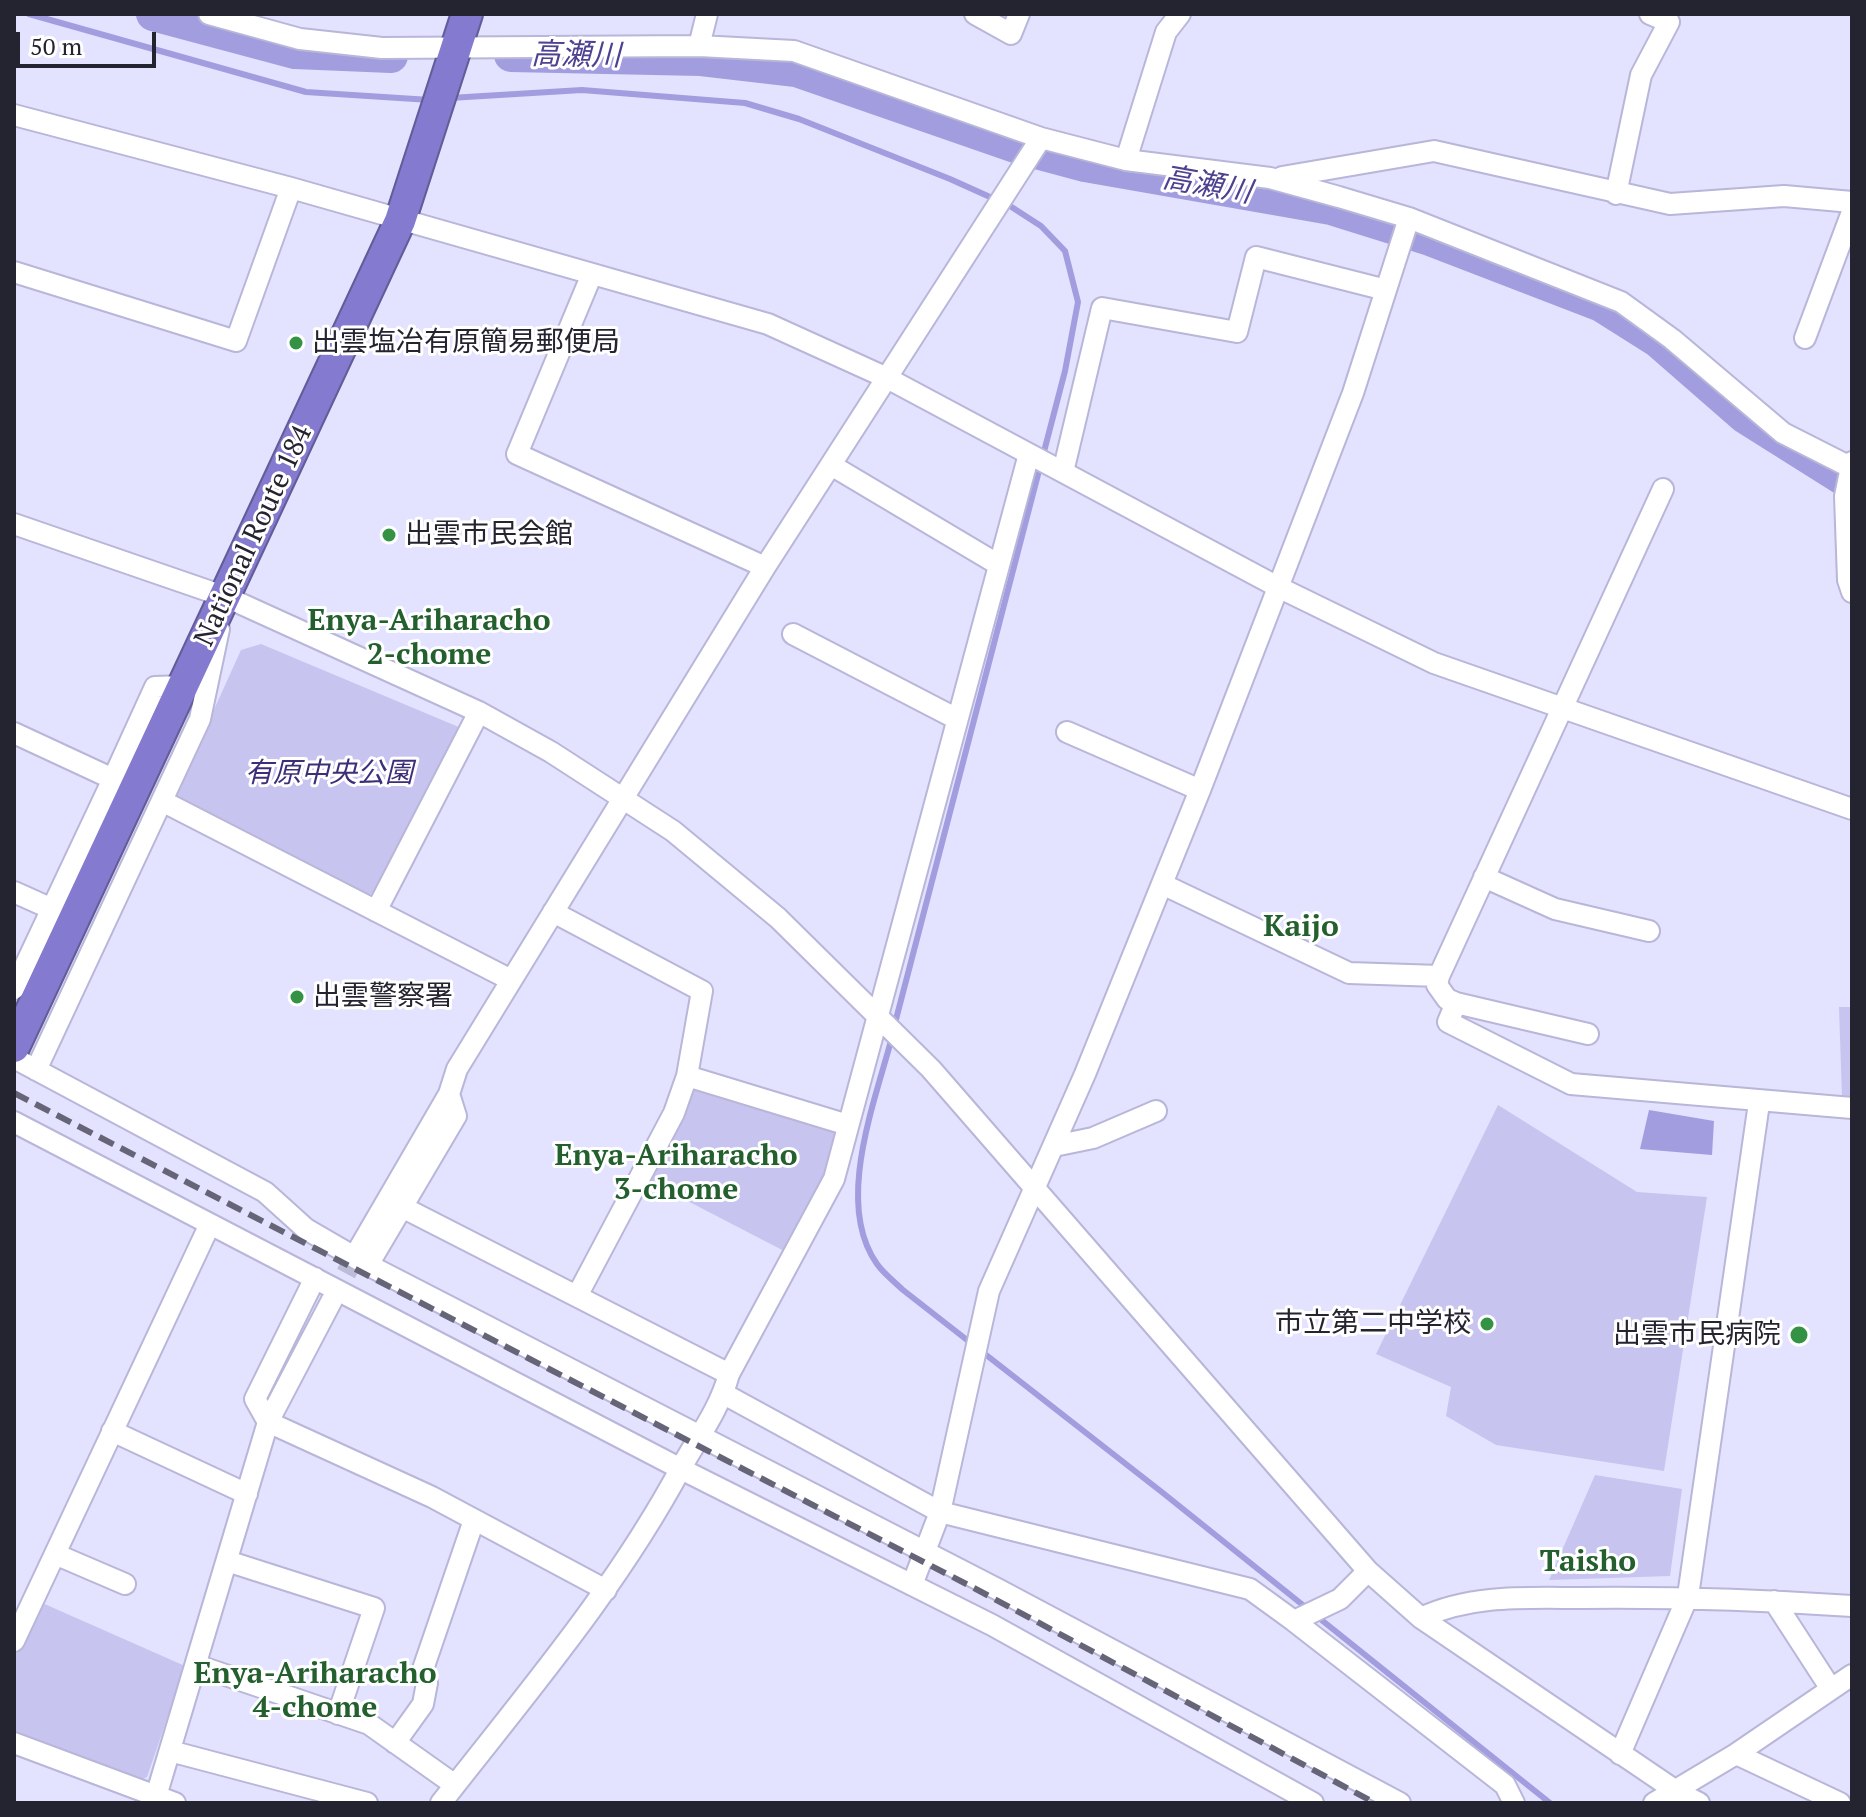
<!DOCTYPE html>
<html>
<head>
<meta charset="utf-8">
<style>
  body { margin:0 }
  #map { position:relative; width:1866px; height:1817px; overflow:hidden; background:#e3e2ff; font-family:"PT Serif",serif }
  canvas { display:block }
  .frame { position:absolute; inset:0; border:16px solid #242330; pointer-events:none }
  .scale { position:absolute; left:16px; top:32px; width:140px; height:36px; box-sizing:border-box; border:4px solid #242330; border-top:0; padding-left:10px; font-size:24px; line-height:28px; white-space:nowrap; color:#242330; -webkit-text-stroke:6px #fff; paint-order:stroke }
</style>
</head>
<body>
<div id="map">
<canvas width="1866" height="1817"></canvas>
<div class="frame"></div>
<div class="scale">50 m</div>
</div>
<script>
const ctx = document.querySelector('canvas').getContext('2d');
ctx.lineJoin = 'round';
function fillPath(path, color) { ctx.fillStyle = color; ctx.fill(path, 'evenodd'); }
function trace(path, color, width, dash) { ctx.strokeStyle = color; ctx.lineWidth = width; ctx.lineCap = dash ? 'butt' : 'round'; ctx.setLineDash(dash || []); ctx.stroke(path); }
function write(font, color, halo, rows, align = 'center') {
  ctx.font = font + ' "PT Serif","Noto Sans JP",serif'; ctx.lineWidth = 6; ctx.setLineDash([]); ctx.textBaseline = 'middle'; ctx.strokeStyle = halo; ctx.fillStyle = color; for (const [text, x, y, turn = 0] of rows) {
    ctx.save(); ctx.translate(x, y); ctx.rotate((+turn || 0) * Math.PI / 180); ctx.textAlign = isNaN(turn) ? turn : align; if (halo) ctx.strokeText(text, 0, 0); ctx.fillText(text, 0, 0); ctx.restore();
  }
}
fillPath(new Path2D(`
  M261 644 461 728 374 892 365 897 176 801 177 791 241 650Z
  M1839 1007H1852V1098L1842 1097Z
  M697 1086 836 1129 840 1137 829 1177 788 1253 647 1180 691 1090Z
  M1498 1105 1637 1192 1707 1197 1664 1471 1496 1445 1446 1416 1451 1387 1376 1354Z
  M1595 1475 1682 1489 1670 1576 1549 1580Z
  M40 1602 185 1666 147 1777 139 1781 14 1731V1658Z`), '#c7c4ef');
fillPath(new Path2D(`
  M1649 1110 1714 1121 1712 1155 1640 1149Z`), '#a29dde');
trace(new Path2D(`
  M29 14 306 92 430 100
  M450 98 582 90 745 103 799 119 950 179 1010 206 1041 226 1065 251 1078 302 1065 371 894 1027
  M892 1037C875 1102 834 1204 877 1264 884 1274 895 1282 903 1290L1163 1493 1550 1803`), '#a29dde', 6);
trace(new Path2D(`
  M153 14 295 52 391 56
  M511 55 701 59 796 70 1018 147 1085 165 1331 208 1427 238 1601 305 1658 341 1744 416 1852 484`), '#a29dde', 34);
trace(new Path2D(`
  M332 1300 360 1247`), '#bdbcd6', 20, [20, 10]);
const minor = new Path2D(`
  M209 14 300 39 382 48 699 46 794 51 1041 138 1126 160 1270 178 1339 197 1409 218 1621 302 1672 339 1783 433 1852 468
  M975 14 1011 34 1019 14
  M699 46 707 14
  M14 115 291 188 768 324 887 378 1278 587 1434 663 1852 809
  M1126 160 1166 32 1180 14
  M1282 177 1434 151 1670 204 1784 196 1852 202
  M1616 194 1641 75 1669 22 1650 14
  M14 272 236 341 291 188
  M592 274 517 454 765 567
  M1805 338 1852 212
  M1852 462 1845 496 1848 580 1852 592
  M831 465 999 565
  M1063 472 1102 308 1237 332 1256 257 1386 290
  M1663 489 1439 976 1437 985 1447 999 1456 1003 1448 1022 1571 1084 1852 1108
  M14 524 226 597 479 712 551 752 673 831 778 918 931 1069 1368 1571 1421 1618 1676 1791 1699 1803
  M793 634 957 719
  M1067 732 1200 790
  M14 733 113 779 14 989
  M113 779 155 687 184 686
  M162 801 511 980
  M1484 877 1555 909 1649 931
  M1162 884 1349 973 1439 976
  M14 892 52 909
  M376 911 479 712
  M553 912 702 991 687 1076 674 1113 577 1296
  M1456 1003 1588 1034
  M14 1058 265 1192 306 1229 368 1265 1001 1591 1400 1803
  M36 1070 200 719 219 629
  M687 1076 848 1125
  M14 1122 681 1469 992 1625 1313 1803
  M1054 1146 1093 1138 1156 1111
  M402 1207 729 1374
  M360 1247 449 1094 457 1069 765 567 1041 138
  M368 1265 456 1116 449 1094
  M315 1278 255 1399 268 1422 432 1497 606 1590
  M724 1394 940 1512 1250 1589 1294 1621 1340 1599 1368 1571
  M112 1431 247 1494
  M55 1554 125 1584
  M227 1561 374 1608 338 1714
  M912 1585 940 1512 989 1291 1085 1074 1200 790 1353 393 1409 218
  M1774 1601 1831 1689
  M1421 1618C1471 1594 1529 1598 1583 1598 1673 1597 1762 1600 1852 1606
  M1294 1621 1505 1785 1514 1803
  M14 1641 210 1224
  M196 1665 369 1724 455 1785
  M14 1743 175 1803
  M395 1743 423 1704 427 1683 422 1672 474 1520
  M170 1751 367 1803
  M1620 1754 1688 1596 1759 1103
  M1736 1754 1840 1803
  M154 1803 268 1422 332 1300
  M441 1803C526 1694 617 1588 682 1466 699 1436 720 1408 729 1374L834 1179 1029 454
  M1654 1803 1736 1754 1852 1675`);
const highway = new Path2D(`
  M14 1047 400 221 467 14`);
trace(minor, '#b8b6d9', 24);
trace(highway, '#625c97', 34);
trace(minor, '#fff', 20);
trace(highway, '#847acf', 30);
trace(new Path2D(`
  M14 1093 974 1588 1375 1803`), '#666577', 6, [16, 8]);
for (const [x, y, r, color] of [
  [296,343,8,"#339244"],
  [389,535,8,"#339244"],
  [297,997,8,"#339244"],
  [1487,1324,8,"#339244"],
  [1799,1335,10,"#339244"]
]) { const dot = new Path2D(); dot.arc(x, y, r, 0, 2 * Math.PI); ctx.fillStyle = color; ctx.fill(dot); trace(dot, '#fff', 3); }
write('28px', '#242330', '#fff', [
  ["出雲塩冶有原簡易郵便局",312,343],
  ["出雲市民会館",405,535],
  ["出雲警察署",313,997],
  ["市立第二中学校",1471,1324,"right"],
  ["出雲市民病院",1781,1335,"right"]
], 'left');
write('28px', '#242330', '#fff', [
  ["National Route 184",254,536,-65]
]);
write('italic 28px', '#3d2e7a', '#fff', [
  ["有原中央公園",329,774]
]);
write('italic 30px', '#4e418f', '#fff', [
  ["高瀬川",576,56,1],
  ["高瀬川",1207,186,10]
]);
write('bold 30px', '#245f2e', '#fff', [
  ["Enya-Ariharacho",429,621],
  ["2-chome",429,655],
  ["Kaijo",1301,927],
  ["Enya-Ariharacho",676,1156],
  ["3-chome",676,1190],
  ["Taisho",1588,1562],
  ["Enya-Ariharacho",315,1674],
  ["4-chome",315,1708]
]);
</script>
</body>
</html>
